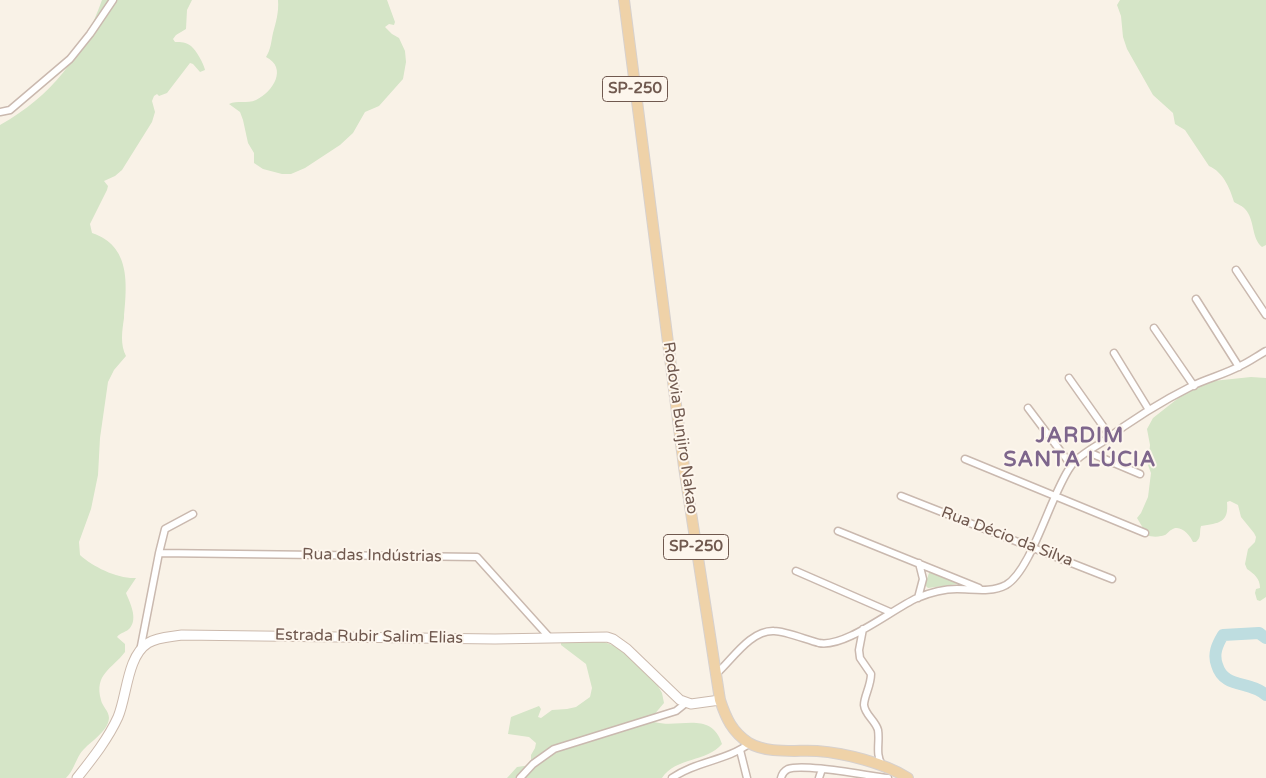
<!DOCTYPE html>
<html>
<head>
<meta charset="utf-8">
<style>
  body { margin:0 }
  canvas { display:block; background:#f9f2e7 }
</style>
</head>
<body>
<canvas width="1266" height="778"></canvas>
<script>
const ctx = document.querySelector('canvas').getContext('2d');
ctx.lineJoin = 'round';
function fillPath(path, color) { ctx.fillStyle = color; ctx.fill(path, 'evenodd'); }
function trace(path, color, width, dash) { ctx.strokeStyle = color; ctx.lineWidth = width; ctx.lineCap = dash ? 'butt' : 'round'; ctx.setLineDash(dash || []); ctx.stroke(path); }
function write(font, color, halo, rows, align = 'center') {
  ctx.font = font + ' "Varela Round",sans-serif'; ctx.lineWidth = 4; ctx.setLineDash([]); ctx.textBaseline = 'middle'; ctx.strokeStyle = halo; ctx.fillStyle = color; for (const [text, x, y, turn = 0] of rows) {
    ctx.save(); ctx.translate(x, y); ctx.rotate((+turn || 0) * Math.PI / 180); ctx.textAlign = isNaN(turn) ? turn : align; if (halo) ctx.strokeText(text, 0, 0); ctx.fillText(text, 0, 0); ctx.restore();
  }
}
fillPath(new Path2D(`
  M102 0H192L187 10 186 29 176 35 173 39 175 42C181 42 186 42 191 46 196 50 204 64 205 70L200 72 193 64 190 63 167 93 159 96 157 94 154 96 152 101 155 112 152 122 122 170 115 176 104 181 108 186 107 190 90 224 92 233C131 246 127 284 124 318 122 331 120 345 126 356L114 370 108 382 100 438 98 475 91 509 79 542 80 555C93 567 118 579 136 578L126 593C130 603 138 618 130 628 127 632 121 632 117 637L125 644V652C112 669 94 674 101 700 102 706 109 711 109 718 108 733 87 743 80 754 75 762 73 771 66 778H0V125C52 96 82 56 102 0Z
  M278 0H387L395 22 394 25 389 24 385 27 392 34 399 38 405 51 406 62 403 79 379 106 365 112 353 133 340 145 305 168 291 174H282L263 169 254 163V153L248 143 243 120 240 112 229 104C237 100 247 104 256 100 273 92 288 68 266 57 271 49 271 42 273 33 276 22 279 12 278 0Z
  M1120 0H1266V245L1262 247C1251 238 1255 219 1245 209 1243 206 1237 204 1234 202 1230 188 1223 172 1209 166L1185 130 1175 124 1173 113 1153 95 1127 49 1123 37 1121 16 1117 5Z
  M1251 377 1266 378V597L1260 601 1257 600 1255 593 1256 589 1260 588C1260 578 1254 574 1247 569L1245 564 1248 549 1255 542 1256 537 1254 533 1241 517 1238 505 1230 501 1227 502C1229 523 1219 523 1201 526 1199 532 1202 537 1196 542H1193C1190 535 1180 523 1171 530 1168 532 1166 536 1161 536 1153 538 1145 535 1137 533L1143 528 1137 518 1141 513 1148 497 1151 473 1148 465 1150 445 1147 429 1153 418 1186 392 1213 381Z
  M933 572 959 582 958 584 928 588 925 585 929 573Z
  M599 640 620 648 655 681 662 693 664 703 653 716 654 722C680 729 711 710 722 744 707 762 676 757 662 778H507L517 767 531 765V755L535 748 536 743 529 737 508 734 511 717 539 706 541 709 538 717 541 718 552 710 567 709 576 707 590 697 592 688 586 664 561 645V643Z`), '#d5e5c7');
trace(new Path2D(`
  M1266 638 1259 633 1223 635C1217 645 1213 654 1217 665 1224 689 1249 680 1266 695`), '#bedde0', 12);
const street = new Path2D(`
  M0 112 10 110 70 59 90 34 113 0
  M1236 270 1266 315
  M1196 299 1239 367
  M1154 328 1194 386
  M1114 353 1149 410
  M1069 378 1110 436
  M1028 408 1071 465
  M1088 452 1140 474
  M965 459 1145 533
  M901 496 1112 579
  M838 531 979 588
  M159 553 477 557 550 638
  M796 571 890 612
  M918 598 923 579 919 563
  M863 629 859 650 860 658 871 674C871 686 864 696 864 705 865 715 875 720 878 730 880 742 875 754 882 765
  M140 651 159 553 165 529 193 514
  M716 674C732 660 750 630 774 631 785 631 807 640 819 643 845 648 891 610 917 598 929 593 944 589 957 589 973 589 991 593 1006 585 1032 570 1051 493 1071 466 1077 457 1091 449 1101 443 1130 421 1162 401 1194 385 1209 378 1225 374 1240 366 1249 362 1257 356 1266 351
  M740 750 747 778
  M520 778 533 764 554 749 676 711 686 703
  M672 778C696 761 727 761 750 743
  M781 778C782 774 784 771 788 769 804 763 868 776 888 778
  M819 778 822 769`);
const secondary = new Path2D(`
  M77 778C92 759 108 739 118 717 127 696 127 656 148 643 158 637 171 637 182 635L495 639 607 637 613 639 627 649 680 700 691 704 720 700`);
const primary = new Path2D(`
  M624 0 684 467 720 700C726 718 732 732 749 743 768 754 796 750 817 751 845 753 884 763 908 778`);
trace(street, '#cab9af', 9);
trace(secondary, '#ccbaad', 11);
trace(primary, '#d7d1ce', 12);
trace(street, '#fff', 6);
trace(secondary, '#fff', 9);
trace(primary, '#efd2a8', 10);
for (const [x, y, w] of [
  [635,89,65],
  [696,547,65]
]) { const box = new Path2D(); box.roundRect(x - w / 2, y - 12.5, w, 25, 4); ctx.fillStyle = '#fdf6ed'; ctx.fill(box); trace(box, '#70594f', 1); }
write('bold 15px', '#70594f', null, [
  ["SP-250",635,89],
  ["SP-250",696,547]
]);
write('16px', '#70594f', '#fdf6ed', [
  ["Rodovia Bunjiro Nakao",680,428,82],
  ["Rua Décio da Silva",1007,537,21],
  ["Rua das Indústrias",372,556,1],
  ["Estrada Rubir Salim Elias",369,637,1]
]);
ctx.letterSpacing = '1px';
write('bold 21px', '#7e668c', '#fdf6ed', [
  ["JARDIM",1080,436],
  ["SANTA LÚCIA",1080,460]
]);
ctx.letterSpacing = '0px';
</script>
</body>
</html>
